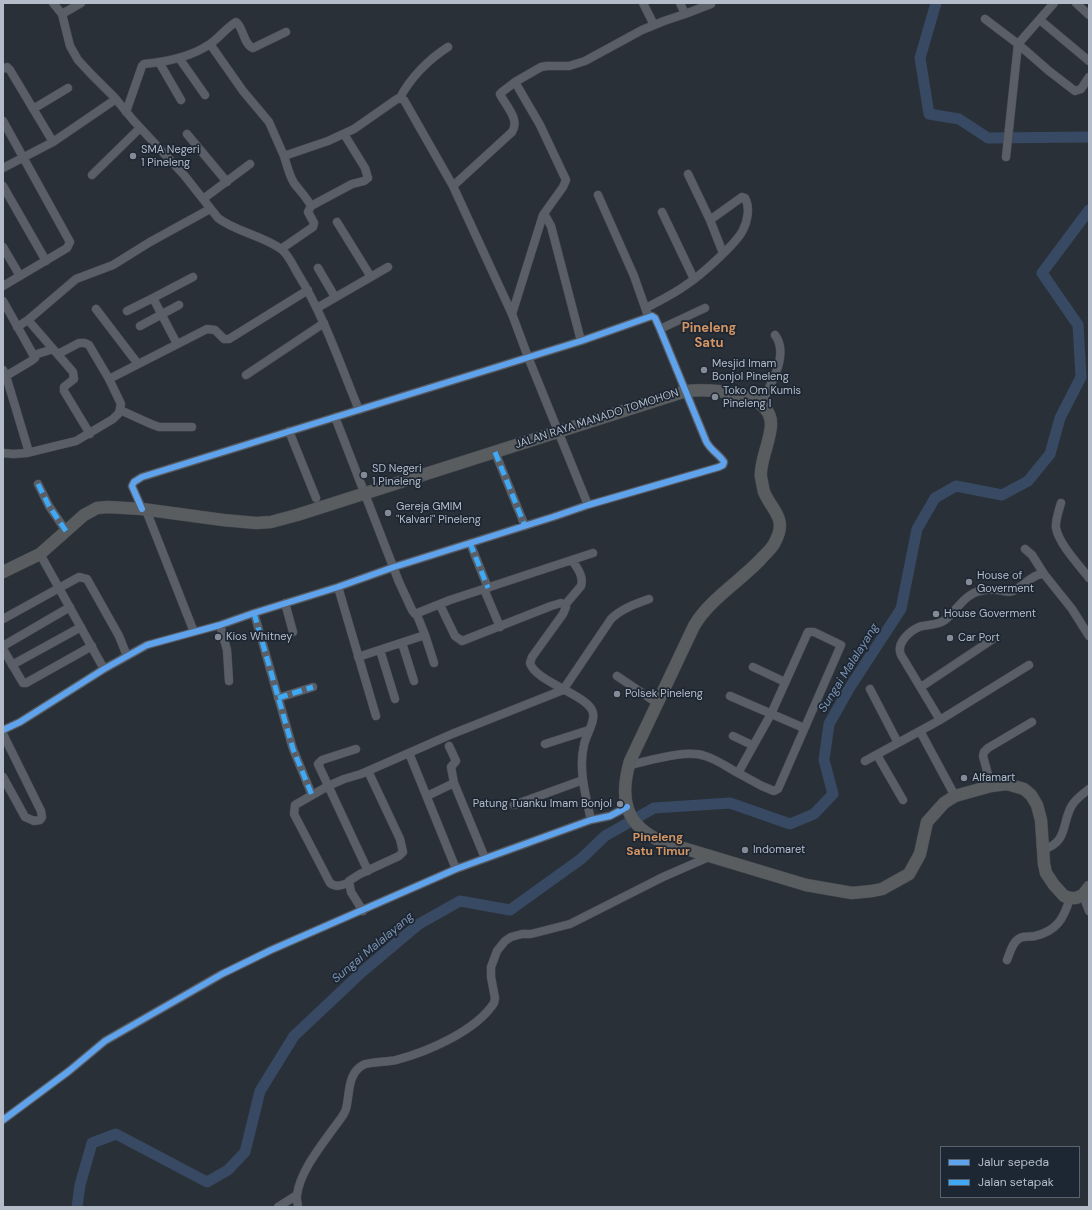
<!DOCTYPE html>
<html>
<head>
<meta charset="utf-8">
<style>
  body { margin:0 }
  #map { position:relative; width:1092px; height:1210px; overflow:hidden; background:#2a3038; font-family:"DM Sans",sans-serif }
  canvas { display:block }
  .frame { position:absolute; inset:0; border:4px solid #b4bcc9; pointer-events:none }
  .legend { position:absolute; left:940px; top:1146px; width:140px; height:52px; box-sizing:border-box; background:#1d2633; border:1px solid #59626f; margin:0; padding:5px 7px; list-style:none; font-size:12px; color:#b4bcc9 }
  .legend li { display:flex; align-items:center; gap:8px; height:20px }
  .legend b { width:20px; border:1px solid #59626f }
</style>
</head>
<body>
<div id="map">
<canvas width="1092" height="1210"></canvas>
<div class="frame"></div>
<ul class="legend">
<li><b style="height:5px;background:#60a3ed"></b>Jalur sepeda</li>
<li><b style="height:5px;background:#3fa9f5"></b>Jalan setapak</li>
</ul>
</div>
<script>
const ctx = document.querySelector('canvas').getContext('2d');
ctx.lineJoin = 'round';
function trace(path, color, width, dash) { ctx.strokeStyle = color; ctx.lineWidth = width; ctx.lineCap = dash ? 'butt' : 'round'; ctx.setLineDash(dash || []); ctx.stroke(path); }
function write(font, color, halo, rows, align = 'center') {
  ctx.font = font + ' "DM Sans",sans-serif'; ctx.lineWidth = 3.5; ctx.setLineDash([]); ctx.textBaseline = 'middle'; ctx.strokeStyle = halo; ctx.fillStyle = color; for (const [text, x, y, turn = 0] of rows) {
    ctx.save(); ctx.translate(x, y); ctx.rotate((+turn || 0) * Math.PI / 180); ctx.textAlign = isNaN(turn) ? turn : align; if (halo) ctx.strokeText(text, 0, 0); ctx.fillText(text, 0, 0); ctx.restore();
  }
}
trace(new Path2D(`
  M936 3 920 58 929 114 959 119 988 138 1089 137
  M77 1207 80 1185 92 1143 116 1134 207 1182 228 1170 245 1152 260 1091 294 1036 363 971 419 924 460 901 510 910 581 859 605 836 654 808 730 803 790 824 814 814 833 794 824 760 829 724 850 687 901 609 917 529 935 498 956 486 1002 495 1028 481 1050 454 1060 418 1081 377 1078 325 1042 273 1089 210`), '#384963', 11);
const minor = new Path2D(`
  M53 3 62 14 70 46 78 60 91 74 115 98 133 120 184 175 218 218C236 232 262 235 281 249 289 255 293 266 298 274 324 316 340 364 359 410
  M643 3 654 25
  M1054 3 1018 44 1049 71 1075 91 1081 89 1089 77
  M1076 3 1089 15
  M62 14 81 3
  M685 14 711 4
  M985 19 1018 44 1006 157
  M1040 20 1089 61
  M210 44 243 91 269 122 284 156
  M179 58 205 95
  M159 62 181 100
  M3 69 7 67 10 70 53 142
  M515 82 540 125 566 180 563 187 543 215
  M400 98C410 78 429 59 448 47
  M33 109 68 88
  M126 112 142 66 144 64C166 62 191 57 210 44 219 38 226 28 236 22 244 28 243 44 253 48L286 32
  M3 121 70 242 67 248 3 286
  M187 134 227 182
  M3 168 53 142 116 99
  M688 174 710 220 723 253
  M92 175 140 128
  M3 186 46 261
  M453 186 512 132C520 120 507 107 501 96L500 94 502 92 515 82 541 67 547 66H569L585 61 642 30 664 21 685 14 680 3
  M598 195 634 276 647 313
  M203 199 250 164
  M311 206 352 184 364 181 368 178 365 168 344 134
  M662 212 694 279
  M337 222 371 277
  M3 247 20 276
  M281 249 313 227 314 223 308 212 311 206C307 198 300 191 294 183 289 175 287 165 284 156L328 141 354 129 397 99 399 98 404 100 453 186 512 314 528 357 588 505
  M318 268 335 297
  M3 301 35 358 31 361 6 376
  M317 308 388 267
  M646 308C659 301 674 294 686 285 700 276 736 244 743 230 748 220 750 207 745 198L742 197 710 220
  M96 309 138 364
  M127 311 153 298
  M512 314 543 215 546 217 551 226 581 341
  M28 320 73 372 74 379 64 387V391L90 434
  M140 326 179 305
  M17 327 28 320 76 279 113 265 150 242 210 209
  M660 329 705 308
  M177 344 153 298 193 277
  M58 354 79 343H85L89 345 109 379
  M34 355 53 349
  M3 370 6 376 28 449 27 453 13 454 3 453
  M246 375 324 323
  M761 404C770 385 790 355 775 335
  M120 410 151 424 159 427H192
  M335 417 399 582 412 610 415 614 450 600 593 553
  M289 431 316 498
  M495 452 525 526
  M27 453 76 441 113 419 119 413 121 404 109 379 207 329 215 330 224 339H229L308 290
  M38 484 49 506 66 531
  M1061 503C1059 510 1055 521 1056 528 1059 544 1079 565 1089 578
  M146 510 194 632
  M470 543 488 588
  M1025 549 1032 555 1044 574
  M40 554 104 669
  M338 587 376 716
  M484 589 500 627
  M285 603 293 632
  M440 605 455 636 462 641 551 606 561 603 565 605 566 607 563 614 532 657 530 663C535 681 584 694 592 710 597 720 586 734 584 745 578 769 586 797 591 820
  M565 605 581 586C584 576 577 568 572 560
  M254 613 293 749 312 795
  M417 615 425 635
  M3 619 79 577 87 579 119 636 127 656
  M220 625 227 650 229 681
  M402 643 414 681
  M3 646 70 607
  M3 649 23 683H26L92 646
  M380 650 395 699
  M358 657 425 635 434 663
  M12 665 81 627
  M753 667 785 682
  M617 676 657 703
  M921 687 993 639
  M870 689 898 743
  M730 696 804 728
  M278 698 313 687
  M940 720 901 655C896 644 908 632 919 627 927 624 937 626 945 620 956 611 965 594 980 591 985 590 992 589 998 590 1003 591 1007 593 1013 591 1023 587 1033 573 1044 574L1072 609 1089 636
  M3 730 20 722 104 669 147 645 220 625 254 613 338 587 394 567 553 517 588 505 719 467 723 465 724 462C719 454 710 450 706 441L660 329 655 318 652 316 581 341 142 477 134 482 132 486 142 509
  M920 731 955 796
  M3 734 41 811 42 817 40 820 34 821 25 817 3 777
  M733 736 752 745
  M545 744 589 730
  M449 746 456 761 451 767 454 783 485 858
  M356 749 322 760 318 764 368 871
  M409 753 456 869
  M877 755 903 800
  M865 761 940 720 1029 665
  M629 765C649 761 685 749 705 756 716 759 727 767 738 773L771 714 808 632H814L841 645 778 789 774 791 762 786 738 773
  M991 786 983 756 984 752 988 748 1032 722
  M427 796 454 783
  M514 805 583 780
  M1043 850C1068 841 1061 827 1071 807 1075 799 1083 794 1089 789
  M348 883C342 885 336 888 330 883L294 814 295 805 328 786 344 779 361 774 452 734 563 690 611 619C621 609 635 604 649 599
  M1083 895 1089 911
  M363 911 351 892 349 881 360 874 399 856 403 852 400 839 368 771
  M1007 960C1010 953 1012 942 1020 938 1024 936 1030 937 1035 936 1057 931 1064 918 1070 898
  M3 1120 69 1071 105 1041 222 974 271 950 456 869 591 820 610 816 627 807
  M278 1207 297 1195
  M298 1207C298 1203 296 1199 297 1195 300 1172 320 1147 333 1129 337 1123 344 1116 346 1109 350 1094 347 1074 363 1065 369 1062 388 1062 396 1060 427 1052 476 1031 494 1003L495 998 491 977V967L497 951 505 941 511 937 522 934H531L570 924 663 877 711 856`);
const highway = new Path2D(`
  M3 572 40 554 84 515 97 508 108 507 142 509 223 520 256 523 271 522 297 515 686 391C709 389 771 391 771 424 771 440 759 463 761 477 762 482 763 488 764 492 772 511 788 518 775 542 772 549 765 554 760 560 739 582 709 600 694 626L630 761C619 799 625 826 663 842L806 885 852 893 872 891 882 889 909 874 920 854 927 822 944 803 955 796 991 786 1007 784 1024 789 1031 795 1037 805 1041 820 1044 864 1046 873 1054 885 1064 896 1070 898H1076L1083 895 1089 887`);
trace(minor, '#484c53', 9);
trace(highway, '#474c53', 13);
trace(minor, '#5a5e66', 8);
trace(highway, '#5a5d60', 12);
trace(new Path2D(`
  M495 452 525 526
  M38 484 49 506 66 531
  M470 543 488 588
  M254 613 293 749 312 795
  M278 698 313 687`), '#3fa9f5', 5, [10, 5]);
trace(new Path2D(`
  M3 730 20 722 104 669 147 645 220 625 254 613 338 587 394 567 553 517 588 505 719 467 723 465 724 462C719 454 710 450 706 441L660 329 655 318 652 316 581 341 142 477 134 482 132 486 142 509
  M3 1120 69 1071 105 1041 222 974 271 950 456 869 591 820 610 816 627 807`), '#60a3ed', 6);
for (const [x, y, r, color] of [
  [133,156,4,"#848b96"],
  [704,370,4,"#848b96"],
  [715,397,4,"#848b96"],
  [364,475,4,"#848b96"],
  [388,513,4,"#848b96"],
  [969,582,4,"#848b96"],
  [936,614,4,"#848b96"],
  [218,637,4,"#848b96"],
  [950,638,4,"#848b96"],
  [617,694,4,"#848b96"],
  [964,778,4,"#848b96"],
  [620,804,4,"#848b96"],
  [745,850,4,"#848b96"]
]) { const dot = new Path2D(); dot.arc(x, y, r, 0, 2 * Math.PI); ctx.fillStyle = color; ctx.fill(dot); trace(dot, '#1d2633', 1.5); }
write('11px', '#b4bcc9', '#1d2633', [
  ["SMA Negeri",141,150],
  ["1 Pineleng",141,163],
  ["Mesjid Imam",712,364],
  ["Bonjol Pineleng",712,377],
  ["Toko Om Kumis",723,391],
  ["Pineleng I",723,404],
  ["SD Negeri",372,469],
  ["1 Pineleng",372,482],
  ["Gereja GMIM",396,507],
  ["\"Kalvari\" Pineleng",396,520],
  ["House of",977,576],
  ["Goverment",977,589],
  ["House Goverment",944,614],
  ["Kios Whitney",226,637],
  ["Car Port",958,638],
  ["Polsek Pineleng",625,694],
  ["Alfamart",972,778],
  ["Patung Tuanku Imam Bonjol",612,804,"right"],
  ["Indomaret",753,850]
], 'left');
write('11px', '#b4bcc9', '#1d2633', [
  ["JALAN RAYA MANADO TOMOHON",597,419,-18]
]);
write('italic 12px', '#7c92b1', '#1d2633', [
  ["Sungai Malalayang",849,668,-58],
  ["Sungai Malalayang",373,948,-40]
]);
write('bold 12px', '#d59563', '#1d2633', [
  ["Pineleng",658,838],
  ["Satu Timur",658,852]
]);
write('bold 13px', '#d59563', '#1d2633', [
  ["Pineleng",709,329],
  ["Satu",709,344]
]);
</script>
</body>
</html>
